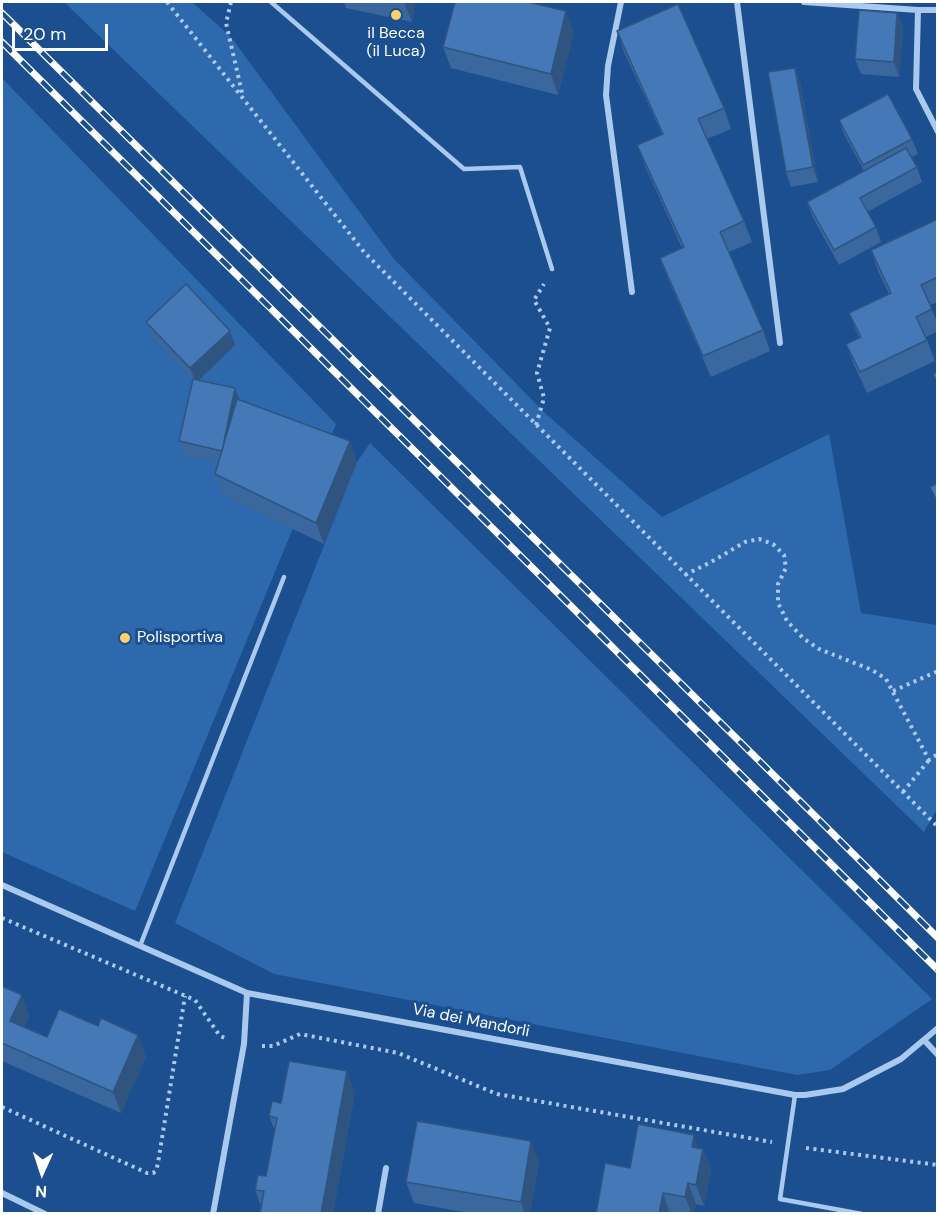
<!DOCTYPE html>
<html>
<head>
<meta charset="utf-8">
<style>
  body { margin:0 }
  #map { position:relative; width:939px; height:1215px; overflow:hidden; background:#1b4f8f; font-family:"DM Sans",sans-serif }
  canvas { display:block }
  .frame { position:absolute; inset:0; border:3px solid #fff; pointer-events:none }
  .north { position:absolute; left:12px; top:1143px; width:60px; height:60px; -webkit-text-stroke:4px #1b4f8f; paint-order:stroke; rotate:183deg; font-size:16px; font-weight:700; line-height:24px; text-align:center; color:#fff }
  .north::after { content:''; display:block; margin:auto; width:21px; height:27px; background:#fff; clip-path:polygon(50% 0,100% 100%,50% 72%,0 100%) }
  .scale { position:absolute; left:12px; top:24px; width:96px; height:27px; box-sizing:border-box; border:3px solid #fff; border-top:0; padding-left:8px; font-size:18px; line-height:21px; white-space:nowrap; color:#fff; -webkit-text-stroke:4px #1b4f8f; paint-order:stroke }
</style>
</head>
<body>
<div id="map">
<canvas width="939" height="1215"></canvas>
<div class="frame"></div>
<div class="north">N</div>
<div class="scale">20 m</div>
</div>
<script>
const ctx = document.querySelector('canvas').getContext('2d');
ctx.lineJoin = 'round';
function fillPath(path, color) { ctx.fillStyle = color; ctx.fill(path, 'evenodd'); }
function trace(path, color, width, dash) { ctx.strokeStyle = color; ctx.lineWidth = width; ctx.lineCap = dash ? 'butt' : 'round'; ctx.setLineDash(dash || []); ctx.stroke(path); }
function write(font, color, halo, rows, align = 'center') {
  ctx.font = font + ' "DM Sans",sans-serif'; ctx.lineWidth = 6; ctx.setLineDash([]); ctx.textBaseline = 'middle'; ctx.strokeStyle = halo; ctx.fillStyle = color; for (const [text, x, y, turn = 0] of rows) {
    ctx.save(); ctx.translate(x, y); ctx.rotate((+turn || 0) * Math.PI / 180); ctx.textAlign = isNaN(turn) ? turn : align; if (halo) ctx.strokeText(text, 0, 0); ctx.fillText(text, 0, 0); ctx.restore();
  }
}
fillPath(new Path2D(`
  M64 2H192L231 37 394 259 544 412 662 517 829 434 861 613 937 625V809L924 832Z
  M2 78 336 424 135 911 2 852Z
  M370 443 932 999 830 1070 797 1075 274 974 175 923 357 462Z`), '#2e69ad');
trace(new Path2D(`
  M167 2 364 252 938 827
  M231 2 226 23 243 97
  M536 425 544 398 537 373 550 328 534 300 544 284
  M685 575 711 562 745 542 759 539 773 544 784 555 786 568 778 584V603L787 621 803 638 819 649 872 670 886 679 929 760 938 754
  M893 691 938 671
  M903 792 929 760
  M2 918 195 1000 220 1036 225 1038
  M262 1046H273L300 1034 398 1053 497 1094 772 1142
  M2 1107 147 1173H153L156 1171 158 1163 185 996
  M806 1148 938 1165`), '#a9c9ee', 4, [3, 4.5]);
trace(new Path2D(`
  M271 2 464 169 520 167 552 269
  M140 946 284 577
  M795 1095 780 1199 862 1214`), '#a9c9ee', 4.5);
trace(new Path2D(`
  M621 2 608 66 606 95 632 292
  M737 2 780 343
  M804 2 918 10H938
  M918 10 916 89 938 132
  M2 885 247 993 795 1095H805L843 1089 901 1059 938 1028
  M924 1040 938 1055
  M2 1193 45 1214
  M213 1214 244 1044 247 993
  M378 1214 386 1168`), '#a9c9ee', 6);
const rail = new Path2D(`
  M2 13 809 810 938 938
  M2 42 938 970`);
trace(rail, '#fff', 7);
trace(rail, '#1b4f8f', 4.5, [14]);
fillPath(new Path2D(`
  M344 2H415L412 22 346 8Z
  M897 13 903 27 899 77 861 74 855 59Z
  M617 31 724 108 731 129 707 139 744 221 752 242 729 252 763 330 770 351 711 377 668 279 660 258 682 248 645 166 637 145 662 134 624 52Z
  M574 32 558 95 451 68 443 47Z
  M795 68 800 82 818 182 791 187 786 172Z
  M839 120 912 139 918 154 912 157 917 167 922 182 867 212 876 227 881 242 839 265 812 216 807 202 864 171 844 134Z
  M938 219V302L930 305 938 324V331L926 337 935 361 867 393 854 365 846 344 859 338 849 313 889 294 878 271 871 250Z
  M146 322 235 345 199 380 235 388 240 401 357 462 324 544 222 495 215 474 218 463 185 456 179 441 193 380 151 337Z
  M2 986 29 1016 24 1027 47 1037 146 1056 121 1113 2 1061Z
  M355 1092 333 1214H260L261 1206 255 1190 266 1176 275 1131 269 1116 281 1103Z
  M699 1148 703 1149 711 1170 704 1206 696 1204 694 1214H596L630 1168Z
  M539 1162 530 1214H474L414 1203 406 1182Z`), '#3a679d');
fillPath(new Path2D(`
  M404 2H415L412 22Z
  M566 11 574 32 558 95 551 74Z
  M897 13 903 27 899 77 894 62Z
  M795 68 800 82 818 182 813 167Z
  M230 331 235 345 196 383 190 368Z
  M235 388 241 403 222 451Z
  M350 441 357 462 324 544 316 523Z
  M22 995 29 1016 18 1042 10 1021Z
  M138 1035 146 1056 121 1113 113 1092Z
  M347 1071 355 1092 333 1214H321Z
  M694 1135 702 1156 692 1147Z
  M531 1141 539 1162 530 1214H525L521 1202Z
  M703 1149 711 1170 704 1206 696 1185Z
  M688 1183 696 1204 694 1214H692L685 1197Z
  M663 1193 670 1214H659Z`), '#305480');
const building = new Path2D(`
  M455 2H528L566 11 551 74 443 47Z
  M678 4 724 108 698 119 744 221 720 232 763 330 703 356 660 258 684 247 637 145 663 134 617 31Z
  M859 10 897 13 894 62 855 59Z
  M795 68 813 167 786 172 768 72Z
  M888 94 912 139 863 165 839 120Z
  M906 148 917 167 860 198 876 227 834 250 807 202Z
  M938 219V277L921 285 932 309 916 317 927 340 860 372 846 344 861 337 849 313 891 293 871 250Z
  M186 284 230 331 190 368 146 322Z
  M938 372V383L933 374Z
  M193 379 235 388 222 451 179 441Z
  M237 399 350 441 316 523 215 474Z
  M938 483V503L930 487Z
  M2 986 22 995 10 1021 47 1037 59 1009 98 1026 101 1018 138 1035 113 1092 2 1043Z
  M289 1061 347 1071 321 1214H260L264 1191 255 1190 258 1175 266 1176 277 1118 269 1116 272 1101 281 1103Z
  M417 1121 531 1141 521 1202 406 1182Z
  M638 1124 694 1135 692 1147 703 1149 696 1185 688 1183 685 1197 663 1193 659 1214H596L605 1163 630 1168Z`);
fillPath(building, '#4478b7');
trace(building, '#305480', 1.5);
for (const [x, y, r, color] of [
  [396,15,6,"#ffd166"],
  [125,638,6,"#ffd166"]
]) { const dot = new Path2D(); dot.arc(x, y, r, 0, 2 * Math.PI); ctx.fillStyle = color; ctx.fill(dot); trace(dot, '#1b4f8f', 2); }
write('16px', '#fff', '#1b4f8f', [
  ["il Becca",396,34],
  ["(il Luca)",396,52],
  ["Polisportiva",137,638,"left"]
]);
write('16px', '#fff', '#1b4f8f', [
  ["Via dei Mandorli",471,1021,11]
]);
</script>
</body>
</html>
